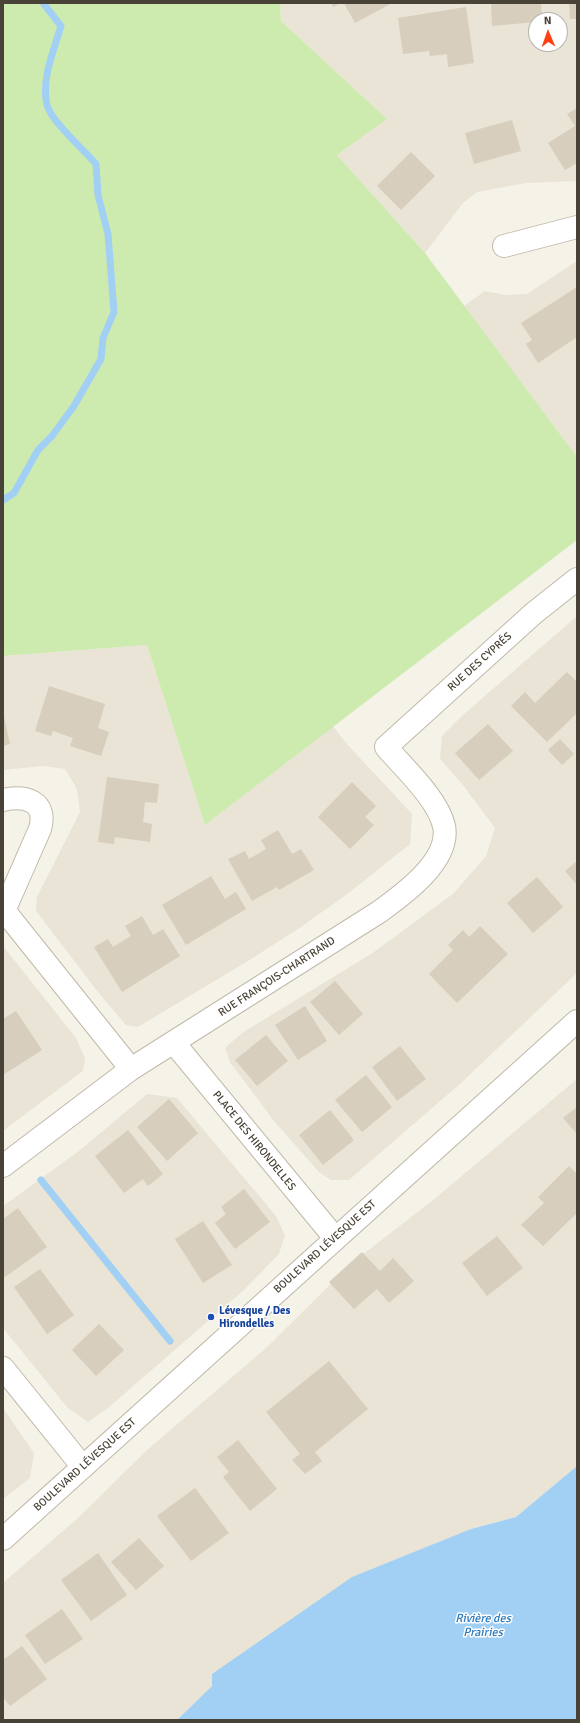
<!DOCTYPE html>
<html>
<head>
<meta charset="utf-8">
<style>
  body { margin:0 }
  #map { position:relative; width:580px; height:1723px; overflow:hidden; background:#f5f2e8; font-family:Signika,sans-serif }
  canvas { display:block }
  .frame { position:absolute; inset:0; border:4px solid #494236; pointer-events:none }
  .north { position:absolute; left:528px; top:12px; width:40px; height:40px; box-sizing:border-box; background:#fff; border:1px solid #b6b3af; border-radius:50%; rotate:358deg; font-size:11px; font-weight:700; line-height:16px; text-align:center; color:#494236 }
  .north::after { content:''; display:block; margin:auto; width:14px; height:18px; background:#ff4015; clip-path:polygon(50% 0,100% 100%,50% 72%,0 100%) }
</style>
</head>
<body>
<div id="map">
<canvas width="580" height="1723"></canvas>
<div class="frame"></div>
<div class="north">N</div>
</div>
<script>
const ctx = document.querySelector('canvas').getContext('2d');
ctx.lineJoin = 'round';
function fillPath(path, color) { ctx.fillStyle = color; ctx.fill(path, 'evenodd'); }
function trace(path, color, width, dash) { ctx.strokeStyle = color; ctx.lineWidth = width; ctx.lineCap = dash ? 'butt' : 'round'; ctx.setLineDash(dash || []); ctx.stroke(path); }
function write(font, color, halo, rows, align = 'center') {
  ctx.font = font + ' Signika,sans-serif'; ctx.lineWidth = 3; ctx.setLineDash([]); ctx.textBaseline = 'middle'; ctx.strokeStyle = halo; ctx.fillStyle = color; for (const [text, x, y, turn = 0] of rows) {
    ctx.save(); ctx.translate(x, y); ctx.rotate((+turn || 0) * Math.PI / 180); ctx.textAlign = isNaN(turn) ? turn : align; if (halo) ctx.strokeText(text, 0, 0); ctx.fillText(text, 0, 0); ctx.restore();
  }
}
fillPath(new Path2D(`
  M280 3H577V181L526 183 477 192 463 203 425 253 337 155 387 119 281 21ZM536 20H560V44H536Z
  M577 261V457L464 306 485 291 505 295 527 294Z
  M577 616V973L461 1083 349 1180H331L319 1172 274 1121 230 1062 225 1048 242 1033 374 952 454 893 486 856 495 828 462 784 440 759 442 736 463 715Z
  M147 645 205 825 333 726 346 743 412 814 410 844 350 892 298 929 248 961 138 1027 126 1025 98 992 36 911 37 897 80 812 77 789 65 769 43 766 3 770V656Z
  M3 946 76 1038 85 1058 83 1071 3 1131Z
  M577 1079V1466L516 1517 471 1529 212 1686 177 1720H3V1583L79 1517 147 1450 266 1348 353 1262 432 1201Z
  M147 1094 177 1098 276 1216 285 1235 279 1254 244 1290 109 1407 88 1422 67 1407 3 1328V1206L79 1151Z
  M3 1408 34 1453 30 1478 3 1499Z`), '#e9e4d6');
fillPath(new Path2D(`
  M3 3H280L281 21 387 119 337 155 425 253 577 457V540L205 825 147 645 3 656Z`), '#ceebaf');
fillPath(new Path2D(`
  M577 1466V1720H177L212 1686V1674L352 1577 471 1529 516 1517Z`), '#a2d0f4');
trace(new Path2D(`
  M3 500 14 493 38 450 52 436 74 406 101 359 103 338 114 312 108 234 98 195 96 164C84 150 51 121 47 105 41 79 54 50 61 26L43 3
  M41 1180 170 1341`), '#a2d0f4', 7);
fillPath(new Path2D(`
  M331 3H341L333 7Z
  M344 3H392L355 23Z
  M491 3H541L542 20H536V22L492 26Z
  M569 3H577V19H570Z
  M466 7 474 63 448 67 447 54 430 56 429 51 403 54 398 18Z
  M577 108V163L565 170 548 143 575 126 567 114Z
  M512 120 521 151 474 164 465 133Z
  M411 152 435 176 401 210 377 186Z
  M577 287V337L538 363 526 344 532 340 521 323Z
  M567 672 577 682V713L547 742 511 706 525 692 535 703Z
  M49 686 105 704 98 728 109 732 101 756 70 746 73 738 53 731 51 736 35 731Z
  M3 712 10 744 3 746Z
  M488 724 513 751 479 780 455 753Z
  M560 739 574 754 562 765 548 750Z
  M107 777 159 784 157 803 145 802 143 822 152 824 150 842 115 837 114 844 98 842Z
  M352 782 376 806 365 817 374 825 350 849 318 817Z
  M278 830 292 854 301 849 314 870 279 890 277 887 252 901 228 859 245 851 249 859 266 849 261 840Z
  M577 861V885L565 871Z
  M211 876 225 899 236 892 246 909 186 945 162 905Z
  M537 877 563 907 533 933 507 903Z
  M142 916 153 935 163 929 180 956 122 992 94 947 108 939 113 947 131 936 125 926Z
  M480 926 508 954 457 1003 429 974 453 950 448 945 463 930 469 937Z
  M335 981 363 1014 339 1035 310 1002Z
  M305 1006 327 1041 298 1060 275 1025Z
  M16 1011 42 1050 3 1075V1019Z
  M266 1035 288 1061 257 1086 235 1060Z
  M400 1046 426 1079 397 1101 372 1067Z
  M366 1075 392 1107 362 1132 335 1100Z
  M169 1099 198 1133 167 1161 137 1127Z
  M577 1107V1134L563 1118Z
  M330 1110 354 1140 323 1165 299 1135Z
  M128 1130 163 1174 148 1186 143 1179 124 1193 95 1156Z
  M569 1166 577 1174V1213L543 1246 521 1225 544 1203 538 1197Z
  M244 1189 270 1222 235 1249 215 1223 226 1214 221 1207Z
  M18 1208 47 1247 5 1277 3 1274V1219Z
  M203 1221 232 1265 203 1283 175 1239Z
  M497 1236 523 1268 487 1296 462 1263Z
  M362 1252 380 1271 393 1258 414 1281 389 1303 377 1289 354 1309 329 1282Z
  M40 1269 74 1315 47 1334 14 1287Z
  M99 1324 124 1350 96 1376 72 1350Z
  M329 1361 368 1409 315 1452 322 1461 305 1474 292 1460 300 1454 266 1412Z
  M238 1440 277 1489 250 1511 223 1477 229 1472 217 1457Z
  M195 1488 229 1533 191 1561 157 1516Z
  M139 1538 164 1566 136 1590 111 1562Z
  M98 1553 127 1595 91 1621 61 1580Z
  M62 1609 83 1639 45 1664 25 1635Z
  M22 1646 47 1679 10 1706 3 1697V1660Z`), '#d7cebd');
const minor = new Path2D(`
  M504 246 577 227
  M3 800C25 795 48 801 40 829L4 911
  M3 909 131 1069
  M174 1043 335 1238
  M3 1166 131 1069 379 912C404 894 451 860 444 826 438 799 404 768 386 747L534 613 577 579
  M3 1368 83 1467`);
const tertiary = new Path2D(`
  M3 1539 577 1021`);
trace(minor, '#c1baaa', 24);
trace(tertiary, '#c1baaa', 24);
trace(minor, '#fff', 22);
trace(tertiary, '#fff', 22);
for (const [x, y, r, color] of [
  [211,1317,4,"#1a4fb4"]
]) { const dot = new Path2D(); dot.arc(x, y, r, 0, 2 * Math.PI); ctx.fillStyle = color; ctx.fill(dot); trace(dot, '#fff', 1.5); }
write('11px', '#494236', '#fff', [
  ["RUE DES CYPRÉS",480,662,-42],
  ["RUE FRANÇOIS-CHARTRAND",277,977,-33],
  ["PLACE DES HIRONDELLES",254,1141,51],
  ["BOULEVARD LÉVESQUE EST",325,1247,-42],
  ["BOULEVARD LÉVESQUE EST",85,1465,-42]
]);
write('bold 11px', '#164399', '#fff', [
  ["Lévesque / Des",219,1311],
  ["Hirondelles",219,1324]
], 'left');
write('italic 12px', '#2979bc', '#fff', [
  ["Rivière des",483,1619],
  ["Prairies",483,1633]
]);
</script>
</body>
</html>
